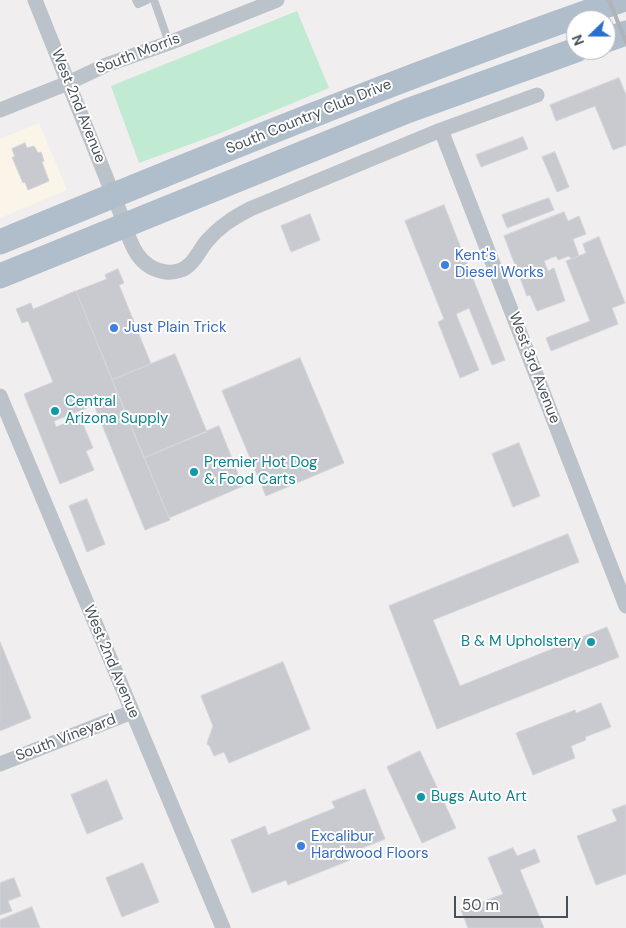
<!DOCTYPE html>
<html>
<head>
<meta charset="utf-8">
<style>
  body { margin:0 }
  #map { position:relative; width:626px; height:928px; overflow:hidden; background:#f0eeee; font-family:"DM Sans",sans-serif }
  canvas { display:block }
  .north { position:absolute; left:566px; top:10px; width:50px; height:50px; box-sizing:border-box; background:#fff; border:1px solid #b6b9bd; border-radius:50%; rotate:248deg; font-size:14px; font-weight:700; line-height:20px; text-align:center; color:#485159 }
  .north::after { content:''; display:block; margin:auto; width:18px; height:22px; background:#2a6fce; clip-path:polygon(50% 0,100% 100%,50% 72%,0 100%) }
  .scale { position:absolute; left:454px; top:896px; width:114px; height:22px; box-sizing:border-box; border:2px solid #485159; border-top:0; padding-left:6px; font-size:15px; line-height:18px; white-space:nowrap; color:#485159; -webkit-text-stroke:4px #fff; paint-order:stroke }
</style>
</head>
<body>
<div id="map">
<canvas width="626" height="928"></canvas>
<div class="north">N</div>
<div class="scale">50 m</div>
</div>
<script>
const ctx = document.querySelector('canvas').getContext('2d');
ctx.lineJoin = 'round';
function fillPath(path, color) { ctx.fillStyle = color; ctx.fill(path, 'evenodd'); }
function trace(path, color, width, dash) { ctx.strokeStyle = color; ctx.lineWidth = width; ctx.lineCap = dash ? 'butt' : 'round'; ctx.setLineDash(dash || []); ctx.stroke(path); }
function write(font, color, halo, rows, align = 'center') {
  ctx.font = font + ' "DM Sans",sans-serif'; ctx.lineWidth = 4; ctx.setLineDash([]); ctx.textBaseline = 'middle'; ctx.strokeStyle = halo; ctx.fillStyle = color; for (const [text, x, y, turn = 0] of rows) {
    ctx.save(); ctx.translate(x, y); ctx.rotate((+turn || 0) * Math.PI / 180); ctx.textAlign = isNaN(turn) ? turn : align; if (halo) ctx.strokeText(text, 0, 0); ctx.fillText(text, 0, 0); ctx.restore();
  }
}
fillPath(new Path2D(`
  M39 123 67 190 0 218V139Z`), '#faf5e8');
fillPath(new Path2D(`
  M297 11 329 88 218 134 139 163 111 86Z`), '#c0ead1');
const building = new Path2D(`
  M619 78 626 95V145L613 150 595 106 556 121 550 105Z
  M523 137 528 149 481 167 476 155Z
  M25 143 27 148 34 146 38 153 41 152 44 161 42 162 49 181 28 190 25 182 23 183 12 157H15L12 149Z
  M555 152 569 187 557 192 542 157Z
  M549 198 554 210 507 228 502 215Z
  M444 205 505 360 492 365 469 308 456 314 479 370 460 378 438 322 444 319 405 221Z
  M564 212 568 221 579 216 586 234 573 239 579 256 571 259 569 256 558 260 556 256 544 261 548 271 554 268 565 301 537 311 530 295 527 296 504 236Z
  M310 214 320 240 291 252 281 226Z
  M599 237 625 303 612 308 618 324 551 351 546 338 590 321 566 261 586 253 583 244Z
  M118 269 124 283 119 285 151 364 112 380 76 291 107 279 105 275Z
  M76 291 170 520 145 530 94 405 54 421 56 427 80 417 93 448 86 451 94 470 60 484 24 394 53 382 28 321 22 323 16 309 31 303 33 309Z
  M175 354 207 432 144 458 112 380Z
  M300 358 344 463 266 496 222 391Z
  M219 426 243 486 169 518 144 458Z
  M519 443 540 496 513 507 492 454Z
  M87 499 105 544 87 552 69 506Z
  M568 534 579 562 433 620 460 686 607 627 619 657 437 729 389 606Z
  M0 642 31 718 0 731Z
  M283 662 310 729 229 763 224 752 214 756 209 745H208L207 743 213 726 201 696Z
  M601 703 611 727 585 737 586 740 571 746 575 758 533 775 516 733 575 710 576 713Z
  M420 751 456 828 422 843 387 767Z
  M107 780 123 819 87 834 71 795Z
  M365 789 385 839 352 852 355 858 288 885 286 880 252 893 231 840 265 826 268 835 335 808 332 802Z
  M626 805V874L596 885 577 836 617 821 612 810Z
  M513 848 517 856 535 849 540 862 520 870 544 928H468L461 910 503 894 488 858Z
  M143 863 159 902 122 917 106 878Z
  M14 878 21 896 8 901 12 911 0 915V883Z
  M32 907 40 928H0V920Z`);
fillPath(building, '#c9cad0');
trace(building, '#d2d4d9', 1);
trace(new Path2D(`
  M136 0 138 4 147 0
  M154 0 169 43`), '#bbc2c9', 8);
trace(new Path2D(`
  M35 0 120 212C129 238 135 268 166 272 175 273 185 270 191 263 197 257 201 248 207 241 220 226 233 218 250 209L441 130 537 95
  M0 110 68 83 106 65 169 43 277 0
  M441 130 626 606
  M0 396 223 928
  M0 764 132 712`), '#bbc2c9', 15);
trace(new Path2D(`
  M606 40 626 33
  M0 242C206 157 412 73 622 0
  M0 276 407 111 576 50`), '#b0bdca', 25);
trace(new Path2D(`
  M609 0 626 42`), '#b1b3b8', 4);
for (const [x, y, r, color] of [
  [445,265,5,"#3f7fe0"],
  [114,328,5,"#3f7fe0"],
  [55,411,5,"#0f9aa8"],
  [194,472,5,"#0f9aa8"],
  [591,642,5,"#0f9aa8"],
  [421,797,5,"#0f9aa8"],
  [301,846,5,"#3f7fe0"]
]) { const dot = new Path2D(); dot.arc(x, y, r, 0, 2 * Math.PI); ctx.fillStyle = color; ctx.fill(dot); trace(dot, '#fff', 2); }
write('15px', '#485159', '#fff', [
  ["South Morris",138,54,-21],
  ["West 2nd Avenue",78,106,68],
  ["South Country Club Drive",309,117,-22],
  ["West 3rd Avenue",534,368,69],
  ["West 2nd Avenue",111,662,67],
  ["South Vineyard",66,738,-21]
]);
write('15px', '#366cbe', '#fff', [
  ["Kent's",455,256],
  ["Diesel Works",455,273],
  ["Just Plain Trick",124,328],
  ["Excalibur",311,837],
  ["Hardwood Floors",311,854]
], 'left');
write('15px', '#0d838f', '#fff', [
  ["Central",65,402],
  ["Arizona Supply",65,419],
  ["Premier Hot Dog",204,463],
  ["& Food Carts",204,480],
  ["B & M Upholstery",581,642,"right"],
  ["Bugs Auto Art",431,797]
], 'left');
</script>
</body>
</html>
